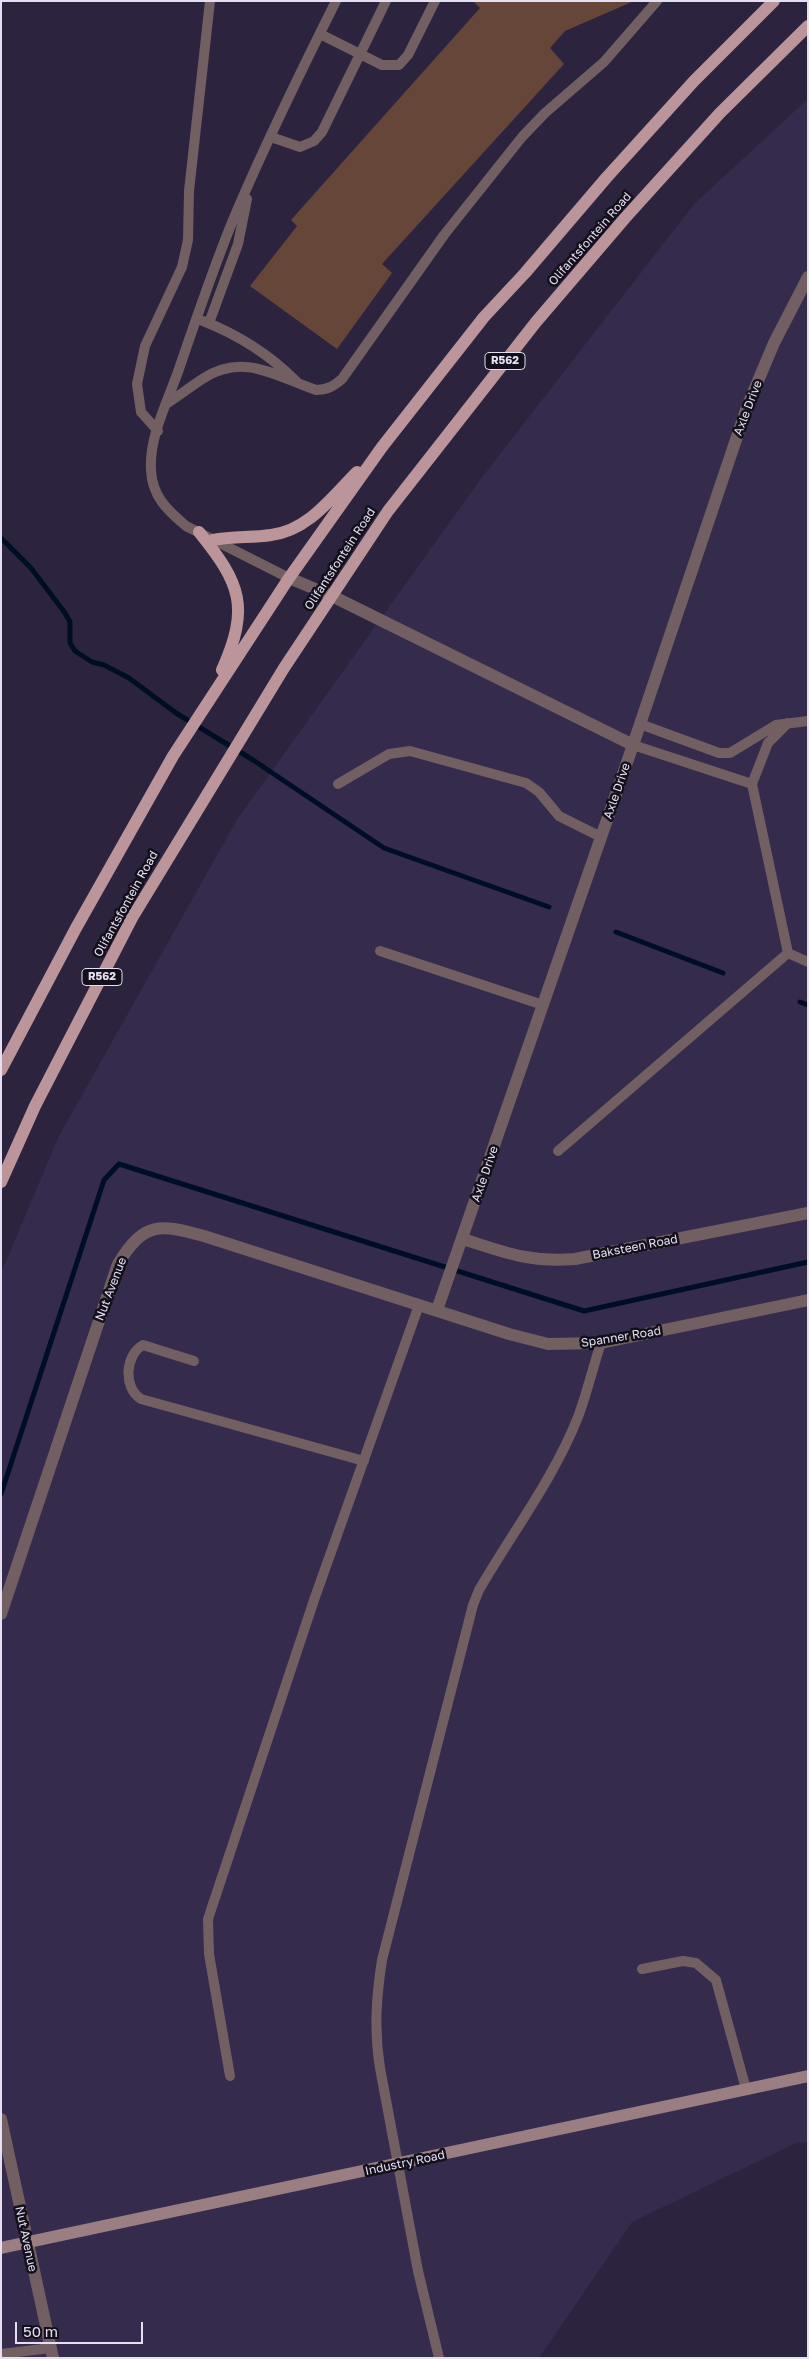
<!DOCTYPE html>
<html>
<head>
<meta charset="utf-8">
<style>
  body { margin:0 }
  #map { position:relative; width:809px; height:2359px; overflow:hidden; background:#2c243e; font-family:"Golos Text",sans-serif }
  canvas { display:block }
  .frame { position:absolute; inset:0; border:2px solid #e4dff1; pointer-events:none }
  .scale { position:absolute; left:15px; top:2322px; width:128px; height:22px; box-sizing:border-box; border:2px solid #e4dff1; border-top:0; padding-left:6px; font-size:15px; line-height:18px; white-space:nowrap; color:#e4dff1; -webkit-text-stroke:4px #13101b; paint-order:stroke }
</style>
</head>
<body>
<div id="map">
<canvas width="809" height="2359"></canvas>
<div class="frame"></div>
<div class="scale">50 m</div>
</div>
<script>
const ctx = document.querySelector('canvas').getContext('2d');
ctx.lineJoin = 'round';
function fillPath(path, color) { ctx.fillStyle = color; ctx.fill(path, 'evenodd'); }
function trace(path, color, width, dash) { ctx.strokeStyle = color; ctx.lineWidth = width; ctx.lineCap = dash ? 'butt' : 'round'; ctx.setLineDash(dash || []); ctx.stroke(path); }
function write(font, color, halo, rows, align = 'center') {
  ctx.font = font + ' "Golos Text",sans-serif'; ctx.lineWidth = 5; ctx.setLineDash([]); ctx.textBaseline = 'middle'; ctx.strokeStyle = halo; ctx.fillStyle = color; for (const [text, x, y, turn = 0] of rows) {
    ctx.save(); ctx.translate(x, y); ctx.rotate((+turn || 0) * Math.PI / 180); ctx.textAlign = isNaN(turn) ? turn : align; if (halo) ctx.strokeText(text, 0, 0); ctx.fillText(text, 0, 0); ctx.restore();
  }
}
fillPath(new Path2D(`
  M808 99V2142L796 2143 632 2222 539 2358H1V1273L59 1136 238 818 483 476 695 203Z`), '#352b4c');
trace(new Path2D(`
  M1 538 31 568 65 613 70 622V643L75 651 92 662 104 665 129 678 176 713 253 760 384 848 549 907
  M616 932 723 973
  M800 1002 808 1005
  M1 1494 104 1180 119 1164 584 1311 808 1262`), '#000e25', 5);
fillPath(new Path2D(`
  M473 1H634L565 31 550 48 564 64 382 264 392 273 337 349 250 286 297 226 291 220 480 8Z`), '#654639');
trace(new Path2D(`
  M320 34 382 65H399L408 55 435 1
  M271 137 300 147 314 141 322 132 386 1
  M203 321C239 335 270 355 297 382
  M209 323 238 244 247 199
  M166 404C179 396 191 386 204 378 244 352 277 377 316 390 327 390 334 386 342 379L444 235 522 137 545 113 604 62 657 1
  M158 431 141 412 137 384 145 346 182 267 188 240 189 191 210 1
  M289 578 186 526C167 510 152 496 151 470 149 436 168 401 179 369 196 319 213 269 233 220 264 146 300 73 336 1
  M788 723 768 743 752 784 788 953 808 962
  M640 724 719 753H730L776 725 808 721
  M633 745 752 784
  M338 784 389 754 410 751 526 783 539 792 559 816 601 837
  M380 951 543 1005
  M558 1151 788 953
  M194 1361 143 1345C125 1355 123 1388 141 1399L364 1461
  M642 1969 683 1961 696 1963 716 1980 746 2089
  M230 2076 209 1954 208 1919 314 1600 419 1305
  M1 2354 51 2348
  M439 2358 418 2271 380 2068C374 2030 376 1999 382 1960L473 1605 479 1590C512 1533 554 1478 578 1417 587 1393 593 1367 601 1343`), '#725f62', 10);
trace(new Path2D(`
  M289 578 332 596 633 745
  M463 1239C503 1252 531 1263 575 1259L808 1213
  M437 1310 633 745 747 407 774 343 808 277
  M1 1614 118 1264C144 1221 160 1224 204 1236L509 1334 548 1344 601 1343 808 1300
  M1 2119 53 2358`), '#725f62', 12);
trace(new Path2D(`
  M1 2248 808 2076`), '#9b7e82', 12);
trace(new Path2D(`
  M199 532C241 584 250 607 222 670
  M213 540C233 536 252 538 271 535 308 531 332 497 357 472
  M1 1070 76 928 173 756 289 578 382 447 484 317 525 273 607 177 694 81 774 1
  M1 1182 35 1106 132 918 284 668 388 511 536 322 625 218 720 113 808 26`), '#bb959a', 12);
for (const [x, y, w] of [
  [505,361,40],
  [102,977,40]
]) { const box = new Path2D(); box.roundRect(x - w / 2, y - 8.5, w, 17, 4); ctx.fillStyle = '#13101b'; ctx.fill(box); trace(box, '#e4dff1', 1); }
write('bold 11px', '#e4dff1', null, [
  ["R562",505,361],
  ["R562",102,977]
]);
write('12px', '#e4dff1', '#13101b', [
  ["Olifantsfontein Road",590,239,-49],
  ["Axle Drive",748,408,-69],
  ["Olifantsfontein Road",340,559,-57],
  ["Axle Drive",617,791,-71],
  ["Olifantsfontein Road",126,904,-61],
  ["Axle Drive",485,1174,-71],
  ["Baksteen Road",635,1247,-11],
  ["Nut Avenue",111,1289,-69],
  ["Spanner Road",621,1337,-9],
  ["Industry Road",405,2163,-12],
  ["Nut Avenue",26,2239,78]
]);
</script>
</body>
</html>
